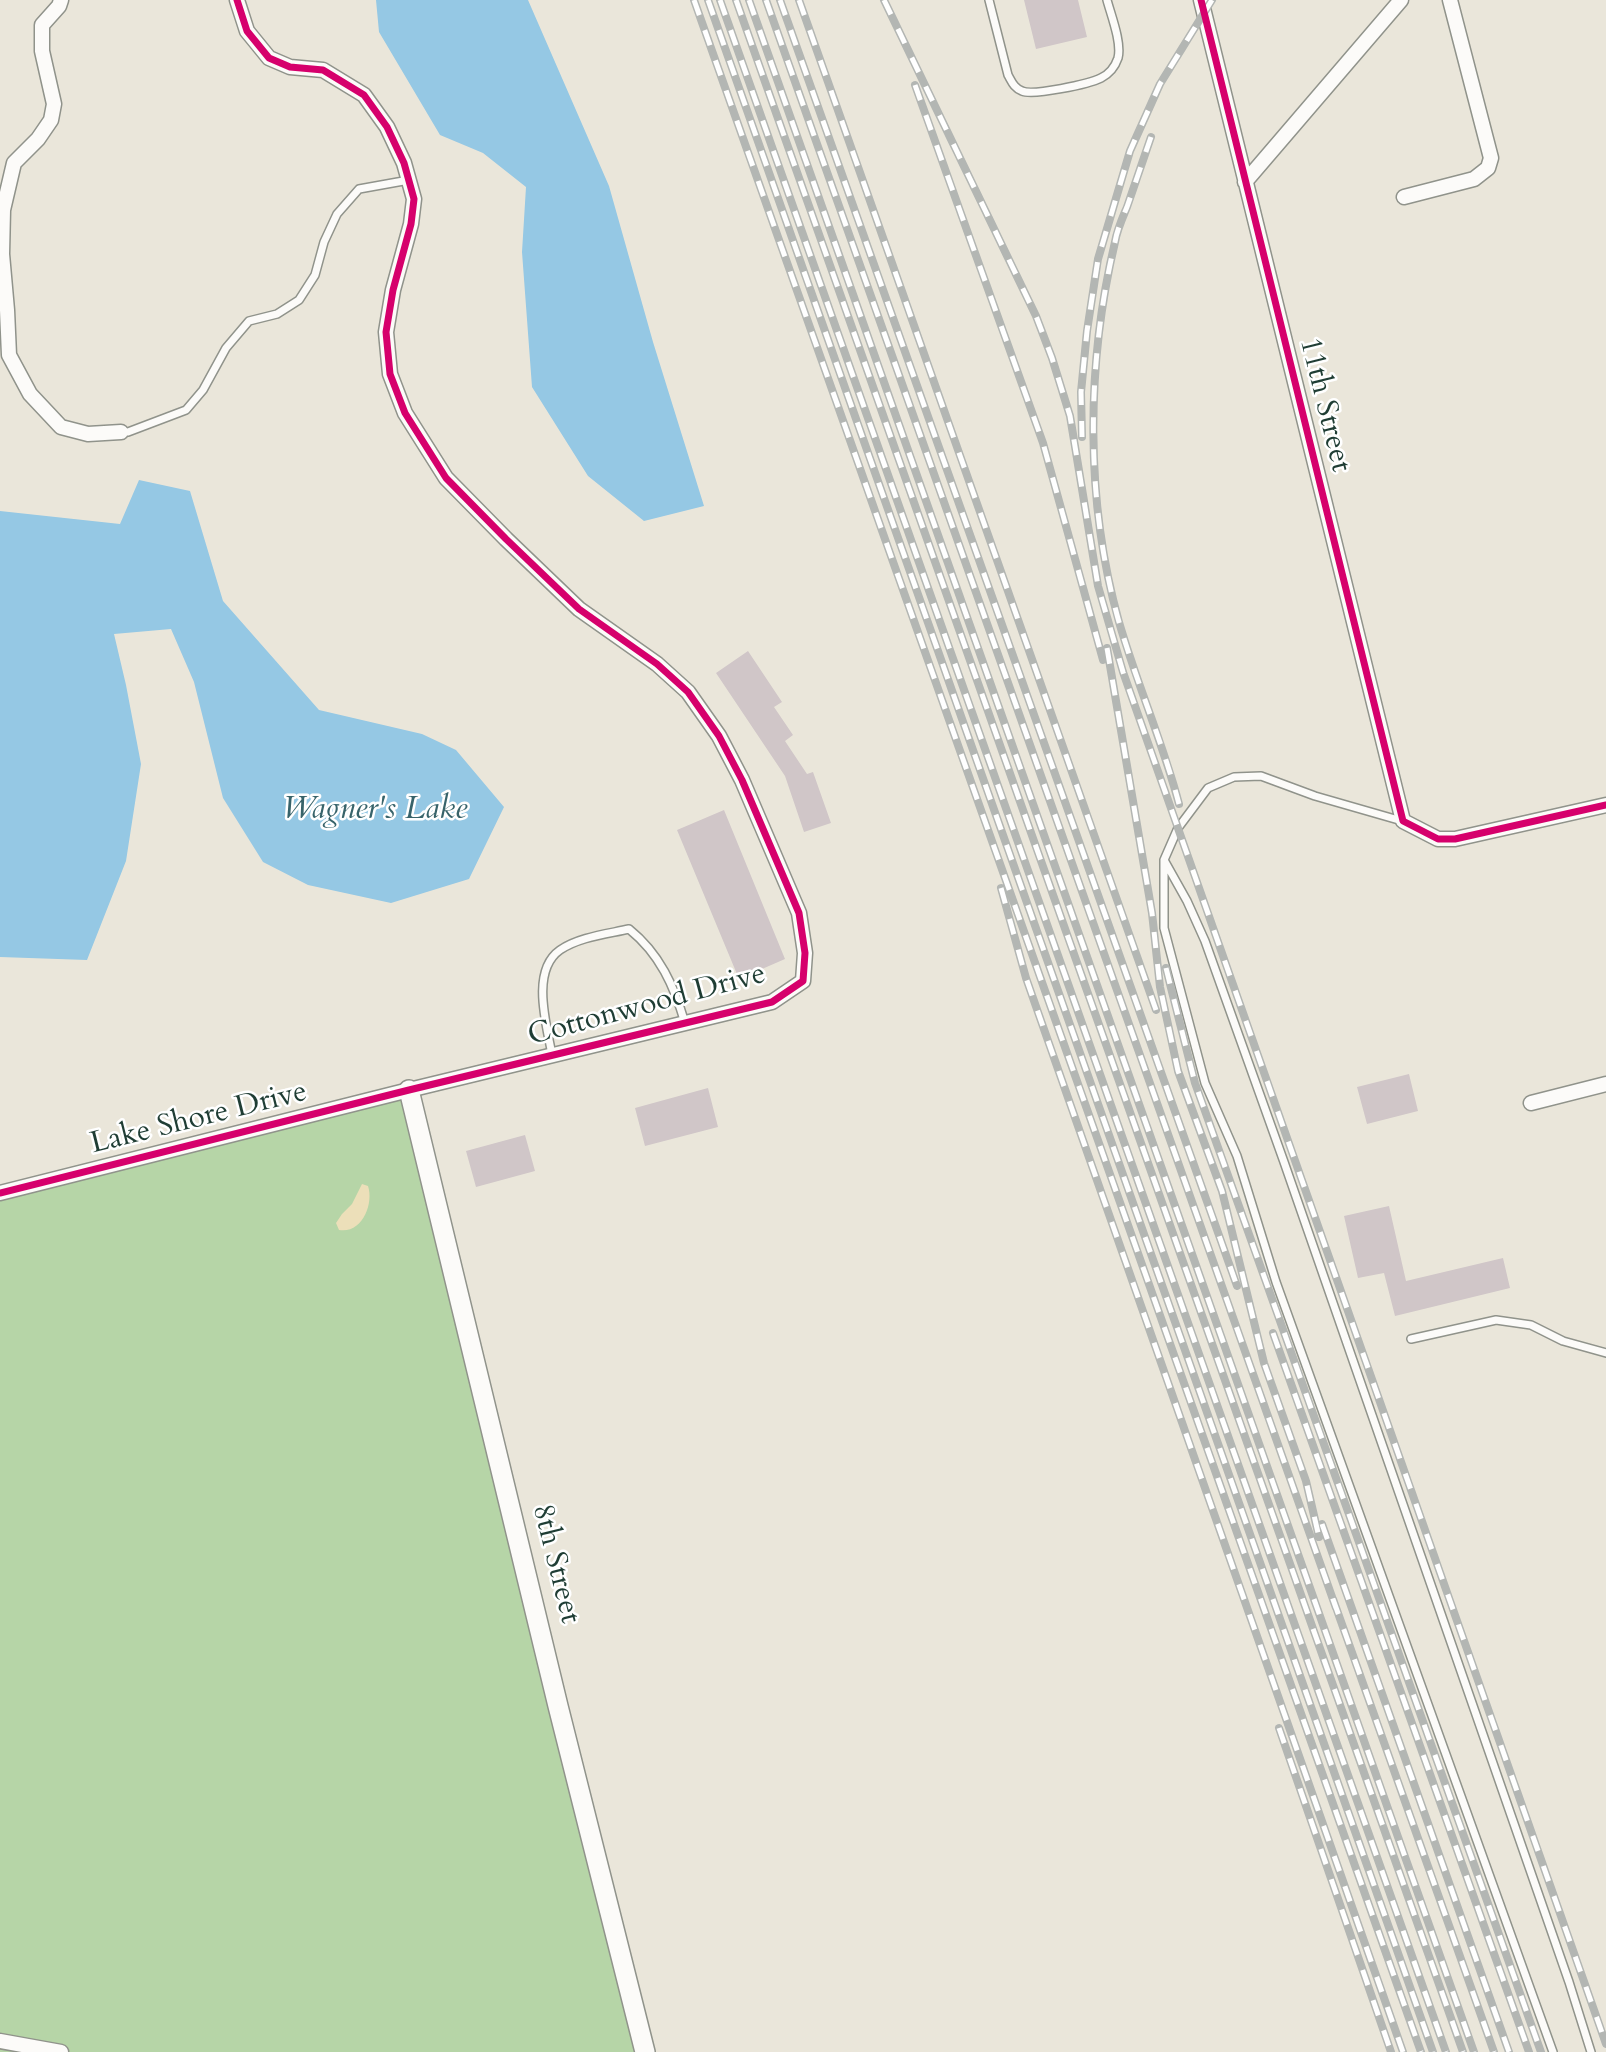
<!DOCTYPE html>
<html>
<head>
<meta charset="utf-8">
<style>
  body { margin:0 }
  canvas { display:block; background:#eae6da }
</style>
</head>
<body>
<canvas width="1606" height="2052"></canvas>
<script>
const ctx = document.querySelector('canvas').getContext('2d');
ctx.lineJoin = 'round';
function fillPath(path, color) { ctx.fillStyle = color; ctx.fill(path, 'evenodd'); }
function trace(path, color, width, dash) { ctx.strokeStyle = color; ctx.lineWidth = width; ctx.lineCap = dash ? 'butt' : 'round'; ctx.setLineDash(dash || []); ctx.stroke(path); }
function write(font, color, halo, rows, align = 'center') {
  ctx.font = font + ' Cardo,serif'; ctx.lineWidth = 5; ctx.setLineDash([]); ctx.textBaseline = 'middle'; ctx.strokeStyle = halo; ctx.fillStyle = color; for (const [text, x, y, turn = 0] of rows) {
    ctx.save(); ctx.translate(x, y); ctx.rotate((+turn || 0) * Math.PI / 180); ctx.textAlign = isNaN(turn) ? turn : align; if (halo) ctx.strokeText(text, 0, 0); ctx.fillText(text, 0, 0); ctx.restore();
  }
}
fillPath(new Path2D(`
  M409 1090 645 2052H0V1193Z`), '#b6d5a7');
fillPath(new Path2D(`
  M362 1184 368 1186C374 1204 362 1234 339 1230L336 1223 342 1214 352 1204Z`), '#ecdfb9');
fillPath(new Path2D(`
  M376 0H528L609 186 653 342 704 506 644 521 588 476 532 387 522 252 526 187 483 153 440 135 379 32Z
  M139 480 190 491 223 601 319 710 422 734 456 750 504 807 469 879 391 903 308 885 263 862 223 798 194 682 171 629 114 634 126 685 141 764 126 861 87 960 0 957V511L120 524Z`), '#95c8e4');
fillPath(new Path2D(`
  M1024 0H1078L1087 37 1036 49Z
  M748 651 782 702 774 707 793 735 785 741 807 774 813 772 831 823 804 832 785 776 716 673Z
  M724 810 785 959 739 979 677 830Z
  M1409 1074 1418 1111 1367 1124 1357 1087Z
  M708 1088 718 1127 645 1146 635 1108Z
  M525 1135 535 1171 476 1187 466 1151Z
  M1389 1206 1406 1281 1503 1258 1510 1288 1395 1316 1384 1273 1358 1278 1344 1216Z`), '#d0c6c8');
const lane = new Path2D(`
  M989 0 1008 75C1012 82 1014 88 1022 91 1033 96 1089 84 1101 78 1109 74 1115 67 1118 58 1122 43 1111 15 1107 0
  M121 432H128L186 410 203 390 226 348 249 321 277 314 299 300 315 275 324 242 337 214 359 189 409 180
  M1402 821 1315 796 1261 776 1234 777 1208 788 1178 828 1164 860 1187 901 1205 941 1284 1162 1569 1982 1591 2052
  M1164 860V928L1205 1083 1237 1156 1276 1282 1553 2052
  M552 1055C547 1026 530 971 560 950 579 937 607 934 629 929 660 954 674 986 685 1023
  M1411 1339 1496 1320 1531 1325 1563 1341 1606 1353`);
const street = new Path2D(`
  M61 0 59 6 42 25V51L54 104 51 120 38 139 14 163 3 210 2 254 7 310 9 355 30 394 61 427 88 434 121 432
  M1201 0 1403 821 1438 839H1455L1606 805
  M1245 182 1401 0
  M1404 197 1474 179 1488 168 1491 158 1450 0
  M1531 1103 1606 1084
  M0 1193 409 1090 772 1002 803 981 805 953 799 913 742 780 719 736 688 692 657 664 579 609 506 539 446 478 405 413 390 374 386 332 393 290 411 224 414 199 404 163 387 127 364 95 323 70 290 67 269 58 247 31 237 0
  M0 2041 61 2052`);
const secondary = new Path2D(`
  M409 1090 558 1706 645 2052`);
trace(lane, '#90938b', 10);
trace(street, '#90938b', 17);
trace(secondary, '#90938b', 22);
trace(lane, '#fcfbf9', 7);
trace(street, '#fcfbf9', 14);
trace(secondary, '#fcfbf9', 19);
const rail = new Path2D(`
  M694 0 1421 2052
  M708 0 1433 2052
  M720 0 1446 2052
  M736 0 1463 2052
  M749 0 1474 2052
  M766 0 1336 1608
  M780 0 1237 1286
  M799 0 1156 1010
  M884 0 1036 316 1052 358 1070 416 1098 586 1123 672 1606 2044
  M915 85 1043 443 1103 660
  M1151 137C1143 160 1135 184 1127 207 1122 219 1117 230 1115 242 1086 365 1085 501 1119 622 1137 684 1163 743 1179 804
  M1082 437 1081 392 1087 331 1098 259 1130 151 1160 84 1212 0
  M1107 648 1152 913 1160 987 1178 1071 1222 1191 1264 1363 1306 1481 1319 1537
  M1001 888 1026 978 1403 2052
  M1166 968 1195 1083 1541 2052
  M1273 1333 1529 2052
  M1322 1524 1509 2052
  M1333 1599 1494 2052
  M1279 1728 1391 2052`);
trace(rail, '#b3b6b3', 8);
trace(rail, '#fff', 5, [16]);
trace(new Path2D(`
  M1201 0 1403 821 1438 839H1455L1606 805
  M0 1193 409 1090 772 1002 803 981 805 953 799 913 742 780 719 736 688 692 657 664 579 609 506 539 446 478 405 413 390 374 386 332 393 290 411 224 414 199 404 163 387 127 364 95 323 70 290 67 269 58 247 31 237 0`), '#d6006c', 7);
write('30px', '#1f3d34', '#fff', [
  ["11th Street",1324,405,76],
  ["Cottonwood Drive",647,1006,-15],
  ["Lake Shore Drive",199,1119,-14],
  ["8th Street",555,1564,76]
]);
write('italic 32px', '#37636a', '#fff', [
  ["Wagner's Lake",375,811]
]);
</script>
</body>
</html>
